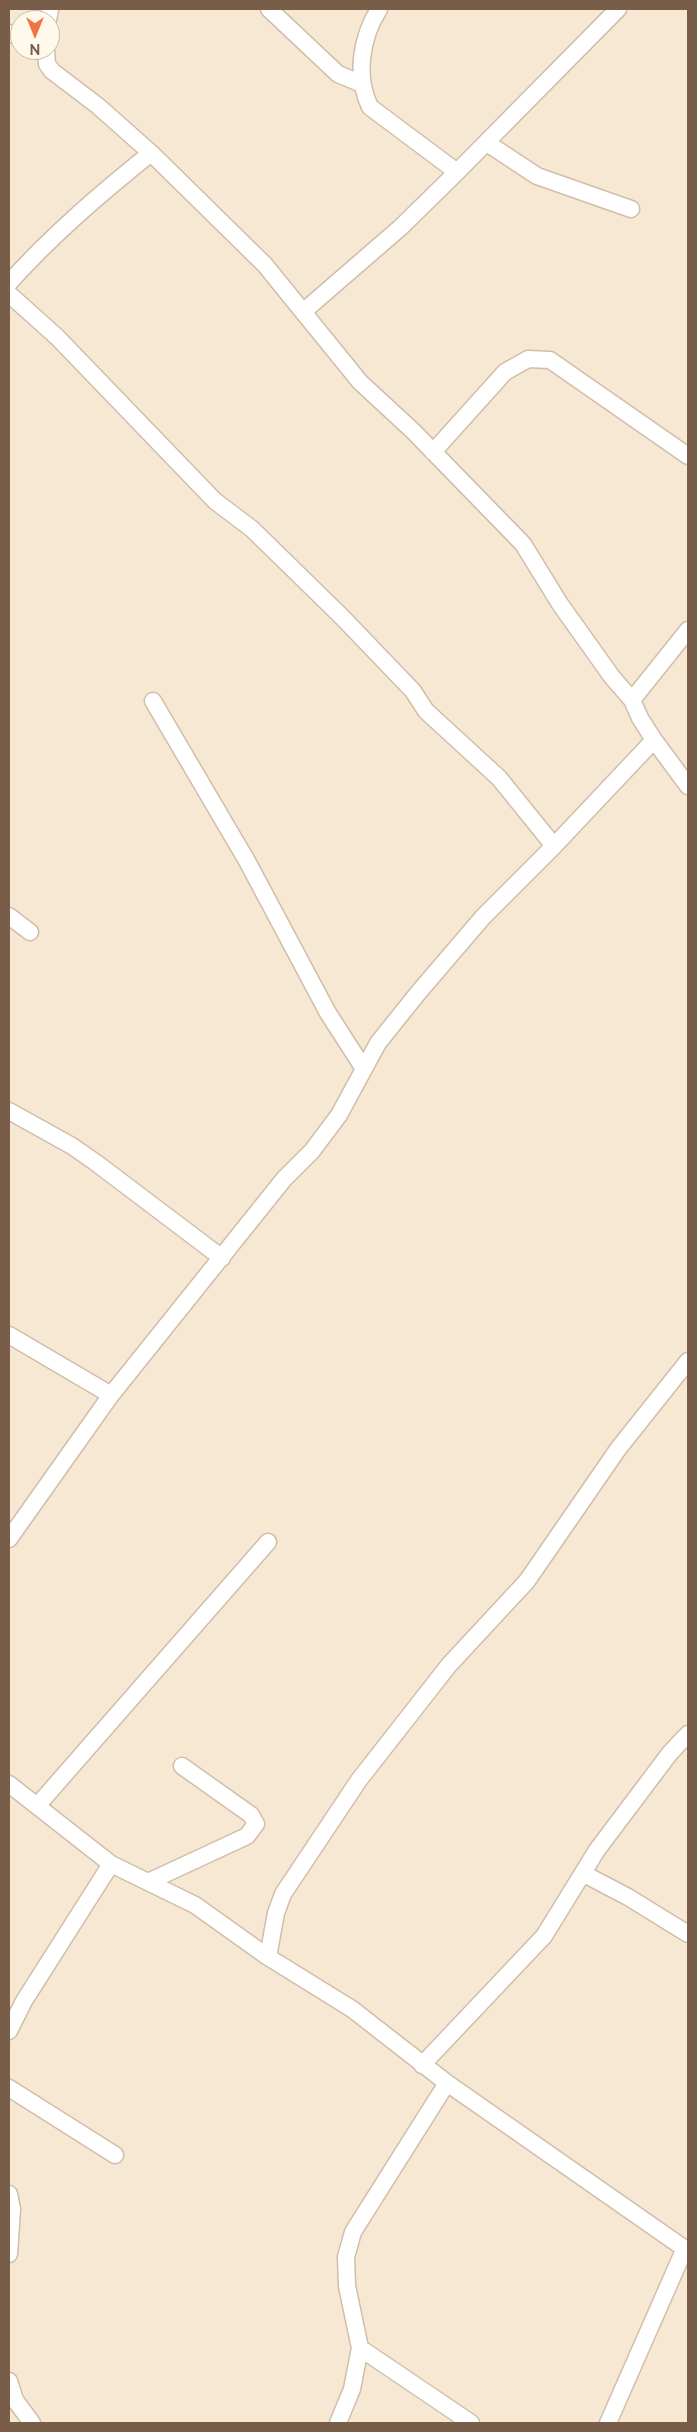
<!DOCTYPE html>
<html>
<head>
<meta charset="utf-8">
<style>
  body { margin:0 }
  #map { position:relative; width:697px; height:2432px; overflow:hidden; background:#fef6e4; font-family:Raleway,sans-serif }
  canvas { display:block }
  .frame { position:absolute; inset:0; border:10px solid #785d48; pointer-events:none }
  .north { position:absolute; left:10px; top:10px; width:50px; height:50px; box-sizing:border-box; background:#fff9ec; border:1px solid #c9bbaa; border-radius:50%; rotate:180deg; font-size:14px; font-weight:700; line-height:20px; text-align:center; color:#785d48 }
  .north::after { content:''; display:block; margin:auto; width:18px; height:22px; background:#ef7642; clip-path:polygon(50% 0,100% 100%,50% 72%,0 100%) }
</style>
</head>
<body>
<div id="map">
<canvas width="697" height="2432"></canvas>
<div class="frame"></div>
<div class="north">N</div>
</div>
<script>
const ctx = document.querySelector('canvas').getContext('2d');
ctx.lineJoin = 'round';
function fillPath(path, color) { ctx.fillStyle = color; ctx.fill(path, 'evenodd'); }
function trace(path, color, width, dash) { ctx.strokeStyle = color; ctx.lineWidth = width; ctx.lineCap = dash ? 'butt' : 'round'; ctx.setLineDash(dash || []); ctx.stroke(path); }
fillPath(new Path2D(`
  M9 9H688V2423H9ZM20 20H50V50H20Z`), '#f6e8d2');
const street = new Path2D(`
  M269 9 338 74 362 84
  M379 9C361 38 355 76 370 107L457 172
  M48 20 50 9
  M9 33 20 37
  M487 143 537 176 631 209
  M9 283C52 235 100 194 151 153
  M9 294 57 337 215 501 252 529 342 617 413 691 426 711 499 778 554 846
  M304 311 401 227 457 172 618 9
  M433 452 505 372 528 359 550 360 688 456
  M632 700 688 630
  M153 701 247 861 328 1013 364 1069
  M654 740 688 786
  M9 916 30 932
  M9 1111 72 1146 95 1162 222 1258
  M9 1335 111 1395
  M9 1539 111 1395 284 1179 312 1151 339 1115 378 1043 418 993 483 917 554 846 654 740 640 718 632 700 612 677 560 604 523 544 413 431 360 382 265 265 151 153 98 106 52 71 47 64 46 50
  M9 1784 111 1864 195 1905 268 1957 352 2009 447 2083 688 2251
  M37 1806 268 1542
  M584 1874 628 1897 688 1934
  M148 1882 247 1836 256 1824 251 1815 182 1766
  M268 1957 276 1913 283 1894 359 1780 449 1665 527 1581 618 1449 688 1361
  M9 2031 24 2001 111 1864
  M422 2065 544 1936 597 1850 670 1753 688 1734
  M9 2088 115 2155
  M9 2194 12 2209 9 2254
  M360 2348 471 2423
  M9 2381 15 2400 32 2423
  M338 2423 352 2389 360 2348 347 2286 346 2257 353 2232 447 2083
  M608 2423 685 2248`);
trace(street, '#d0beaa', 19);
trace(street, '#fff', 16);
</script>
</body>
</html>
